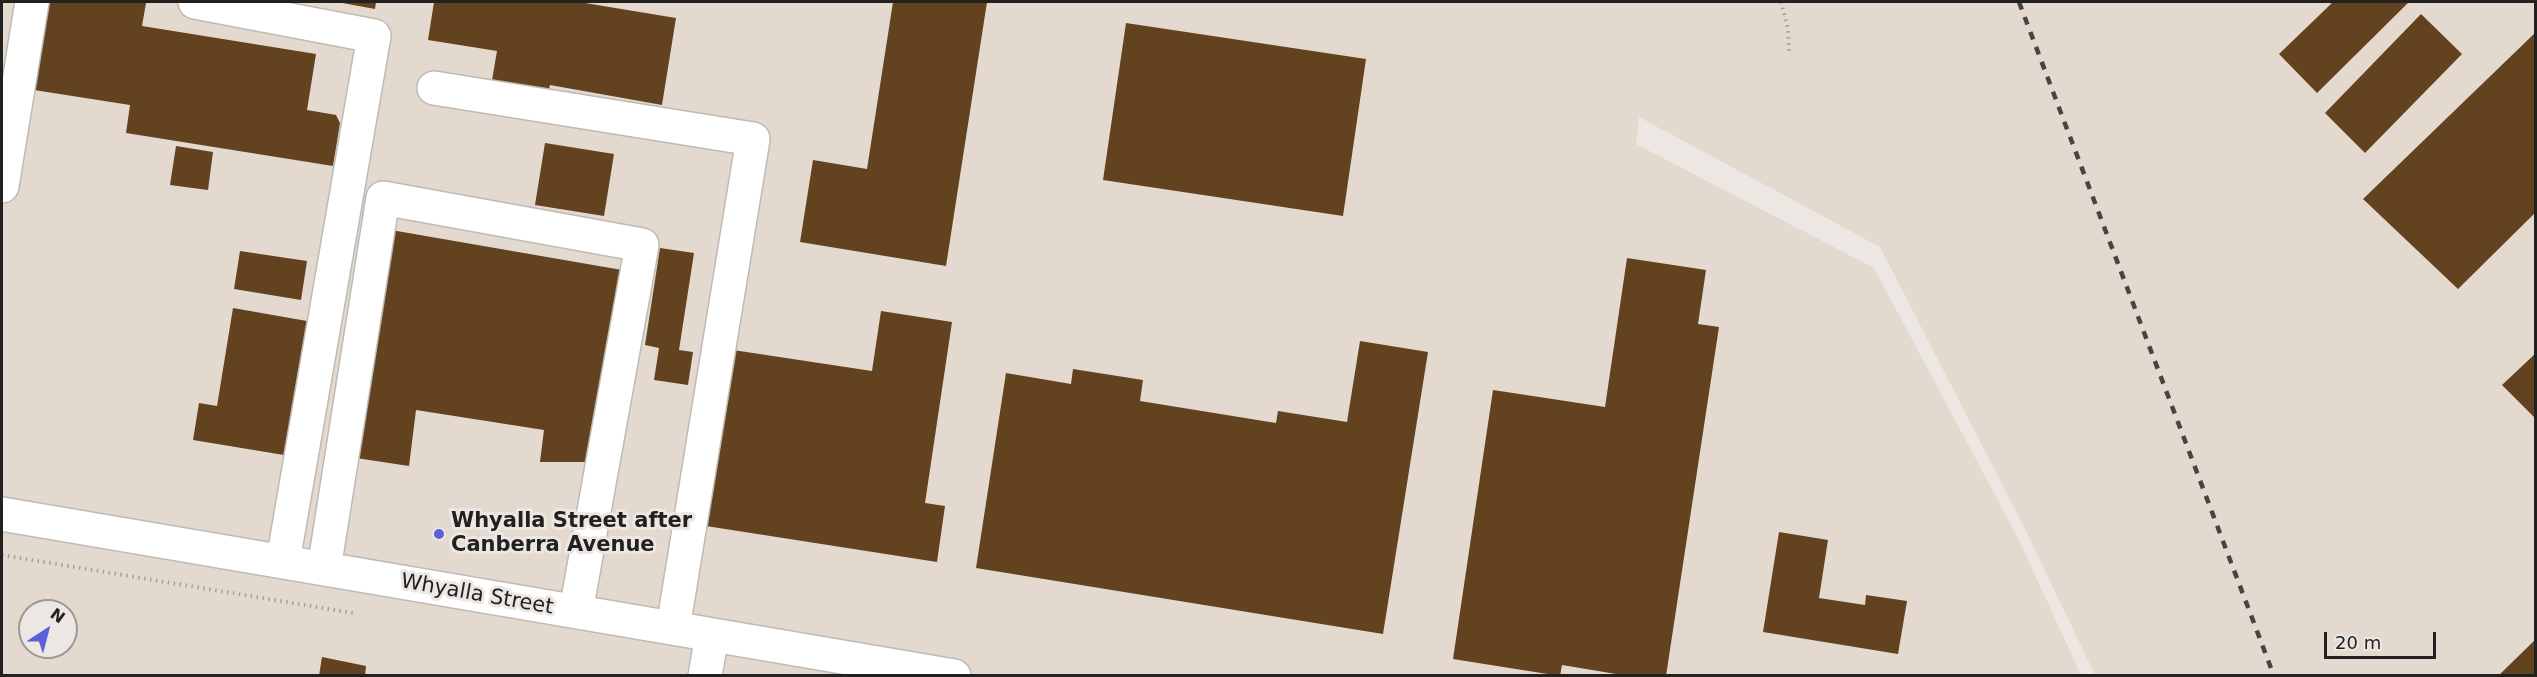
<!DOCTYPE html>
<html>
<head>
<meta charset="utf-8">
<style>
  body { margin:0 }
  #map { position:relative; width:2537px; height:677px; overflow:hidden; background:#ece7e3; font-family:"DejaVu Sans",sans-serif }
  canvas { display:block }
  .frame { position:absolute; inset:0; border:3px solid #232120; pointer-events:none }
  .north { position:absolute; left:18px; top:599px; width:60px; height:60px; box-sizing:border-box; background:#ece7e3; border:2px solid #9c9895; border-radius:50%; rotate:36deg; font-size:16px; font-weight:700; line-height:24px; text-align:center; color:#232120 }
  .north::after { content:''; display:block; margin:auto; width:21px; height:27px; background:#5a60d7; clip-path:polygon(50% 0,100% 100%,50% 72%,0 100%) }
  .scale { position:absolute; left:2324px; top:632px; width:112px; height:27px; box-sizing:border-box; border:3px solid #232120; border-top:0; padding-left:8px; font-size:18px; line-height:21px; white-space:nowrap; color:#232120; -webkit-text-stroke:4px #ece7e3; paint-order:stroke }
</style>
</head>
<body>
<div id="map">
<canvas width="2537" height="677"></canvas>
<div class="frame"></div>
<div class="north">N</div>
<div class="scale">20 m</div>
</div>
<script>
const ctx = document.querySelector('canvas').getContext('2d');
ctx.lineJoin = 'round';
function fillPath(path, color) { ctx.fillStyle = color; ctx.fill(path, 'evenodd'); }
function trace(path, color, width, dash) { ctx.strokeStyle = color; ctx.lineWidth = width; ctx.lineCap = dash ? 'butt' : 'round'; ctx.setLineDash(dash || []); ctx.stroke(path); }
function write(font, color, halo, rows, align = 'center') {
  ctx.font = font + ' "DejaVu Sans",sans-serif'; ctx.lineWidth = 6; ctx.setLineDash([]); ctx.textBaseline = 'middle'; ctx.strokeStyle = halo; ctx.fillStyle = color; for (const [text, x, y, turn = 0] of rows) {
    ctx.save(); ctx.translate(x, y); ctx.rotate((+turn || 0) * Math.PI / 180); ctx.textAlign = isNaN(turn) ? turn : align; if (halo) ctx.strokeText(text, 0, 0); ctx.fillText(text, 0, 0); ctx.restore();
  }
}
fillPath(new Path2D(`
  M2 2H2535V675H2095L2025 529 1880 247 1639 117 1636 144 1874 268 2018 538 2081 675H2ZM30 611H66V647H30Z`), '#e3d9cf');
fillPath(new Path2D(`
  M48 2 146 3 142 26 316 54 307 110 336 115 340 123 333 166 126 133 130 105 34 90Z
  M337 2H376L375 9Z
  M434 2H579L676 18 662 105 550 85 547 96 491 86 497 51 428 40Z
  M893 2H987L946 266 800 242 813 160 867 169Z
  M2333 2H2409L2317 93 2279 54Z
  M2421 14 2462 54 2365 153 2325 113Z
  M1126 23 1366 59 1343 216 1103 180Z
  M2536 32V212L2458 289 2363 199Z
  M545 143 614 154 604 216 535 205Z
  M176 146 213 152 208 190 170 185Z
  M391 230 622 270 585 462H540L544 430 416 410 409 466 356 458Z
  M660 248 694 253 679 350 693 352 688 385 654 380 659 348 645 345Z
  M240 251 307 261 301 300 234 289Z
  M1627 258 1706 270 1698 324 1719 327 1666 676H1628L1562 665 1560 676 1453 659 1493 390 1605 407Z
  M233 308 307 321 284 455 193 440 199 403 217 406Z
  M881 311 952 322 925 503 945 506 937 562 706 526 733 350 872 371Z
  M1360 341 1428 352 1383 634 976 568 1006 373 1071 384 1073 369 1143 380 1140 401 1276 423 1278 411 1347 422Z
  M2536 353V419L2502 385Z
  M1779 532 1828 540 1819 598 1865 605 1866 595 1907 601 1898 654 1763 632Z
  M2536 639V676H2498Z
  M322 657 366 666 365 676H319Z`), '#63431f');
const minor = new Path2D(`
  M195 2 374 36 283 561
  M434 88 753 139 673 628
  M2 186 32 2
  M2 514 954 676
  M324 569 383 198 642 245 576 611
  M705 676 712 635`);
trace(minor, '#bebab5', 36);
trace(new Path2D(`
  M1781 2 1788 29 1789 51
  M2 555 353 613`), '#a5a19e', 4, [1.5, 4.5]);
trace(minor, '#fff', 33);
trace(new Path2D(`
  M2019 2 2274 676`), '#474443', 4.5, [8, 8]);
for (const [x, y, r, color] of [
  [439,534,6,"#5a60d7"]
]) { const dot = new Path2D(); dot.arc(x, y, r, 0, 2 * Math.PI); ctx.fillStyle = color; ctx.fill(dot); trace(dot, '#ece7e3', 2); }
write('bold 21px', '#232120', '#ece7e3', [
  ["Whyalla Street after",451,522],
  ["Canberra Avenue",451,546]
], 'left');
write('21px', '#232120', '#ece7e3', [
  ["Whyalla Street",477,595,10]
]);
</script>
</body>
</html>
